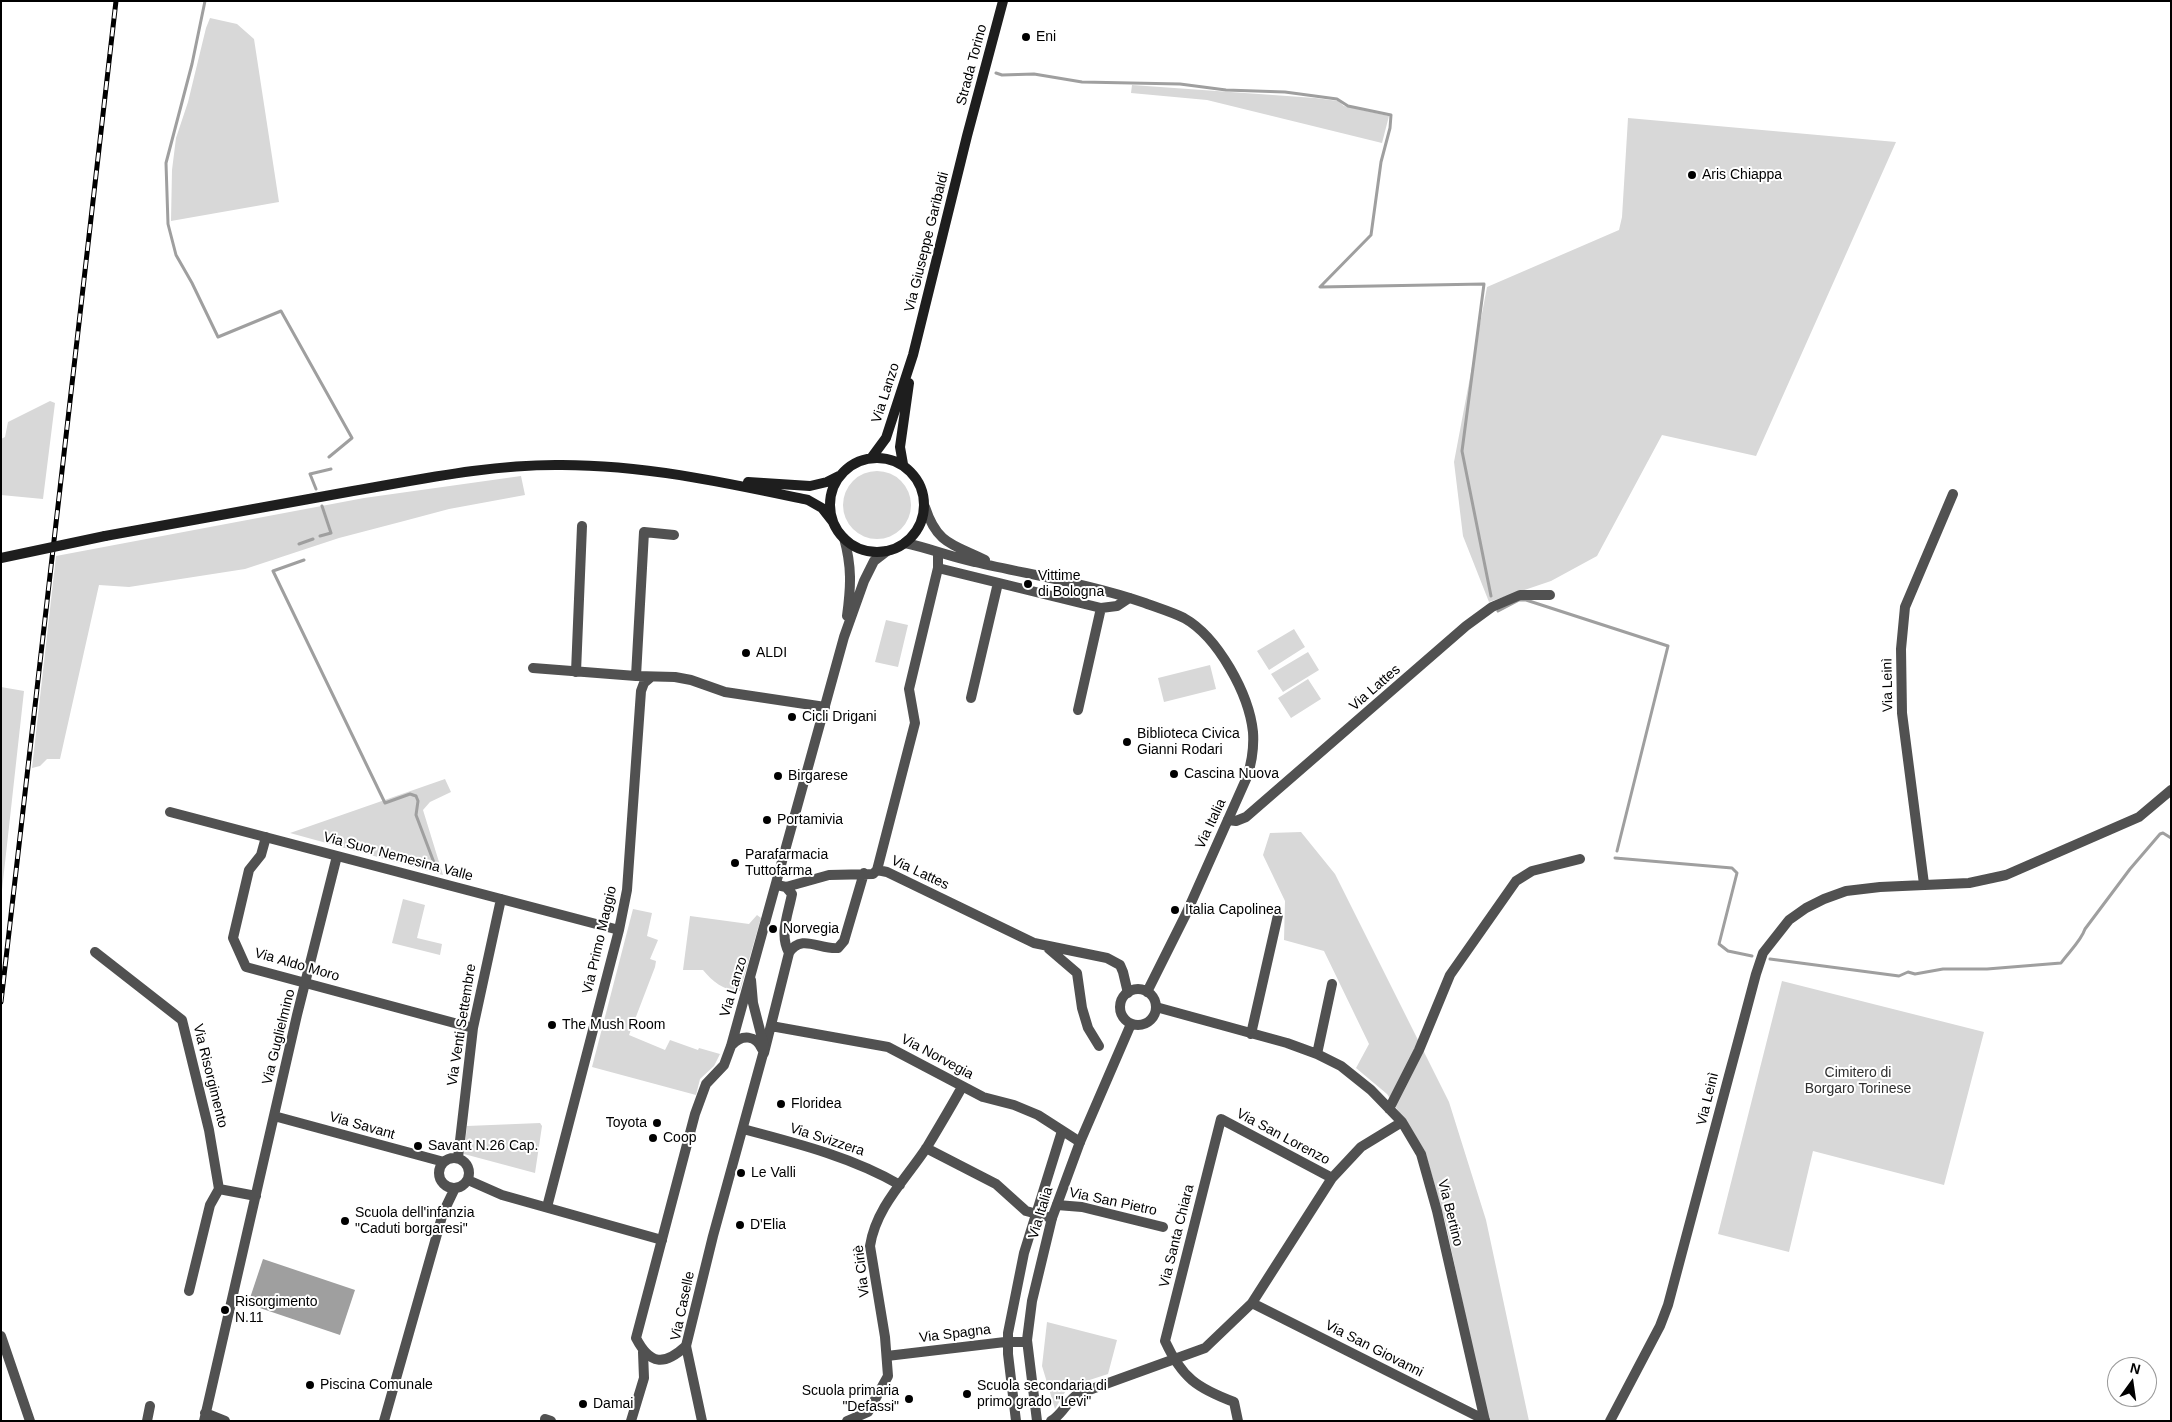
<!DOCTYPE html>
<html>
<head>
<meta charset="utf-8">
<style>
  body { margin:0 }
  #map { position:relative; width:2172px; height:1422px; overflow:hidden; background:#fff; font-family:Arial,sans-serif }
  canvas { display:block }
  .frame { position:absolute; inset:0; border:2px solid #000; pointer-events:none }
  .north { position:absolute; left:2107px; top:1357px; width:50px; height:50px; box-sizing:border-box; background:#fff; border:1px solid #999; border-radius:50%; rotate:14deg; font-size:14px; font-weight:700; line-height:20px; text-align:center; color:#000 }
  .north::after { content:''; display:block; margin:auto; width:18px; height:22px; background:#000; clip-path:polygon(50% 0,100% 100%,50% 72%,0 100%) }
</style>
</head>
<body>
<div id="map">
<canvas width="2172" height="1422"></canvas>
<div class="frame"></div>
<div class="north">N</div>
</div>
<script>
const ctx = document.querySelector('canvas').getContext('2d');
ctx.lineJoin = 'round';
function fillPath(path, color) { ctx.fillStyle = color; ctx.fill(path, 'evenodd'); }
function trace(path, color, width, dash) { ctx.strokeStyle = color; ctx.lineWidth = width; ctx.lineCap = dash ? 'butt' : 'round'; ctx.setLineDash(dash || []); ctx.stroke(path); }
function write(font, color, halo, rows, align = 'center') {
  ctx.font = font + ' Arial,sans-serif'; ctx.lineWidth = 4; ctx.setLineDash([]); ctx.textBaseline = 'middle'; ctx.strokeStyle = halo; ctx.fillStyle = color; for (const [text, x, y, turn = 0] of rows) {
    ctx.save(); ctx.translate(x, y); ctx.rotate((+turn || 0) * Math.PI / 180); ctx.textAlign = isNaN(turn) ? turn : align; if (halo) ctx.strokeText(text, 0, 0); ctx.fillText(text, 0, 0); ctx.restore();
  }
}
fillPath(new Path2D(`
  M210 18 237 24 254 39 279 202 171 221 172 170 176 138 188 102 206 28Z
  M1132 85 1315 98 1338 101 1344 106 1389 116 1382 143 1207 100 1131 93Z
  M1628 118 1896 142 1756 456 1662 435 1597 556 1551 581 1489 602 1463 536 1454 462 1487 287 1619 230 1622 217Z
  M50 401 55 403 43 499 1 495V439L5 437 8 422Z
  M843 505a34 34 0 1 1 68 0a34 34 0 1 1-68 0Z
  M521 476 525 495 449 509 404 521 339 538 245 569 129 587 99 585 60 759H47L40 766 32 768 56 556 364 498Z
  M886 620 908 625 898 667 875 662Z
  M1294 629 1305 647 1269 670 1257 651Z
  M1308 652 1319 670 1283 692 1271 674Z
  M1210 665 1216 689 1164 702 1158 678Z
  M1308 679 1321 699 1291 718 1278 698Z
  M1 687 24 691 1 899Z
  M445 779 451 792 430 802 423 810 443 875 290 833Z
  M1301 832 1335 874 1449 1102 1486 1220 1529 1421H1488L1446 1225 1425 1151 1387 1094 1356 1068 1369 1044 1324 951 1284 940 1285 901 1263 855 1270 833Z
  M403 899 425 905 417 938 442 944 440 955 392 943Z
  M633 909 652 913 647 936 658 940 650 959 656 961 655 967 629 1035 665 1050 670 1040 698 1050 699 1048 720 1054 714 1066 700 1079 696 1095 592 1067Z
  M757 915 761 918 740 991C724 991 712 981 703 970H683L690 916 749 924Z
  M1782 981 1984 1032 1944 1185 1813 1151 1789 1252 1718 1234Z
  M540 1123 542 1126 535 1173 464 1154 467 1126Z
  M1047 1322 1117 1340 1108 1374 1068 1387 1055 1409 1042 1366Z`), '#d8d8d8');
fillPath(new Path2D(`
  M263 1259 355 1290 340 1335 248 1304Z`), '#9f9f9f');
trace(new Path2D(`
  M205 1 192 64 166 163 168 224 176 255 192 283 218 337 281 311 352 438 329 457
  M996 73 1002 75 1034 74 1082 82 1180 84 1226 90 1285 92 1337 99 1348 106 1391 115 1390 128 1381 162 1371 235 1320 287 1484 284 1462 451 1491 596
  M316 489 310 474 331 469
  M320 536 331 533 322 506
  M299 544 313 539
  M304 560 273 571 385 803 410 794 416 796 418 801 416 815 436 868
  M1498 611 1519 600H1526L1668 646 1617 851
  M1615 858 1732 868 1737 873 1719 944 1728 951 1752 956
  M1770 959 1899 976 1908 972 1915 974 1943 969H1987L2061 963C2068 953 2081 941 2085 929L2130 869 2160 834 2163 833 2171 838`), '#9f9f9f', 3);
trace(new Path2D(`
  M938 568 1101 608 1117 606 1129 598
  M533 668 636 676 675 677 691 680 725 692 825 707
  M576 672 582 526
  M636 676 644 532 674 535
  M971 698 998 583
  M1078 710 1101 608
  M170 812 619 930
  M1228 820 1236 821 1246 817 1466 626 1492 607 1520 595H1550
  M266 837 261 855 249 870 233 938 246 967 473 1028
  M877 870 915 723 909 689 938 568V553
  M1924 884 1902 713 1901 649 1905 607 1953 494
  M777 885 786 887 829 875 873 874 877 870 887 872 1034 943 1107 958 1120 965 1123 972 1128 993
  M786 887 792 894C788 915 779 934 789 953
  M1049 949 1077 973 1082 1008 1088 1028 1099 1046
  M95 952 182 1020 209 1130 219 1189 256 1196
  M1156 1007 1287 1043 1317 1054 1341 1066 1371 1090 1402 1122 1421 1154 1437 1211 1485 1421
  M771 1026 888 1047 983 1097 1014 1105 1038 1115 1080 1142
  M1251 1034 1278 915
  M764 1053 789 953C801 933 820 950 838 948L844 941 864 873
  M1317 1054 1332 984
  M1389 1109 1419 1050 1450 975 1516 881 1532 871 1580 859
  M274 1116 444 1162
  M743 1129C796 1143 852 1157 900 1185
  M926 1148 996 1184 1026 1211 1052 1218
  M439 1173a15 15 0 1 1 30 0a15 15 0 1 1-30 0Z
  M458 1158 473 1028 501 899
  M468 1180 502 1195 662 1240
  M1057 1205 1082 1207 1163 1227
  M547 1207 619 930 627 890 641 691 644 683 651 677
  M189 1291 210 1205 219 1189
  M1252 1303 1485 1420
  M1 1336 30 1421
  M686 1346 702 1421
  M887 1356 1005 1342H1027
  M205 1413 225 1421
  M147 1421 150 1406
  M204 1421 297 1015 337 856
  M384 1421 443 1213 455 1188
  M545 1421V1419L551 1421
  M847 1421 868 1412 888 1376 885 1337 870 1246C876 1207 906 1179 927 1147 939 1127 951 1107 962 1087
  M1016 1421 1008 1354V1333L1024 1253 1062 1131
  M1051 1421C1062 1415 1067 1401 1078 1394L1205 1348 1252 1303 1332 1178 1361 1147 1402 1122
  M1238 1421 1234 1402C1197 1388 1182 1378 1165 1341L1221 1119 1332 1178
  M1610 1421 1660 1326 1668 1305 1756 974 1763 953 1789 920 1806 908 1824 899 1846 891 1880 887 1969 883 2006 875 2139 817 2171 790`), '#515151', 10);
trace(new Path2D(`
  M925 507C937 544 952 544 985 560
  M844 538C852 567 851 586 847 616
  M905 543C929 548 951 557 975 562 1031 575 1090 584 1145 603 1158 608 1172 612 1184 618 1218 637 1249 694 1253 732 1254 747 1252 762 1247 777L1186 914 1147 992
  M751 980 753 1003 764 1046 763 1054 713 1236 686 1346C664 1366 650 1365 636 1338L695 1114 706 1084 724 1065 731 1046 844 637 864 581 874 561 887 551
  M1120 1007a18 18 0 1 1 36 0a18 18 0 1 1-36 0Z
  M732 1045C742 1034 756 1035 762 1049
  M631 1421 644 1378 643 1352
  M1037 1421 1027 1340 1032 1301 1052 1218 1080 1142 1131 1024`), '#515151', 10);
trace(new Path2D(`
  M872 457 886 438 913 355 967 136 1003 1
  M830 505a47 47 0 1 1 94 0a47 47 0 1 1-94 0Z
  M903 464 900 447 909 383
  M748 482 810 486 827 482 839 476
  M105 536C187 521 270 506 353 491 422 479 492 464 562 465 646 465 727 483 808 500L822 508 833 522`), '#1e1e1e', 10);
const rail = new Path2D(`
  M1 1002 116 1`);
trace(rail, '#000', 5);
trace(rail, '#fff', 3, [9]);
trace(new Path2D(`
  M1 558 105 536`), '#1e1e1e', 10);
for (const [x, y, r, color] of [
  [1026,37,5,"#000"],
  [1692,175,5,"#000"],
  [1028,584,5,"#000"],
  [746,653,5,"#000"],
  [792,717,5,"#000"],
  [1127,742,5,"#000"],
  [1174,774,5,"#000"],
  [778,776,5,"#000"],
  [767,820,5,"#000"],
  [735,863,5,"#000"],
  [1175,910,5,"#000"],
  [773,929,5,"#000"],
  [552,1025,5,"#000"],
  [781,1104,5,"#000"],
  [657,1123,5,"#000"],
  [653,1138,5,"#000"],
  [418,1146,5,"#000"],
  [741,1173,5,"#000"],
  [345,1221,5,"#000"],
  [740,1225,5,"#000"],
  [225,1310,5,"#000"],
  [310,1385,5,"#000"],
  [967,1394,5,"#000"],
  [909,1399,5,"#000"],
  [583,1404,5,"#000"]
]) { const dot = new Path2D(); dot.arc(x, y, r, 0, 2 * Math.PI); ctx.fillStyle = color; ctx.fill(dot); trace(dot, '#fff', 2); }
write('14px', '#000', '#fff', [
  ["Eni",1036,37],
  ["Aris Chiappa",1702,175],
  ["Vittime",1038,576],
  ["di Bologna",1038,592],
  ["ALDI",756,653],
  ["Cicli Drigani",802,717],
  ["Biblioteca Civica",1137,734],
  ["Gianni Rodari",1137,750],
  ["Cascina Nuova",1184,774],
  ["Birgarese",788,776],
  ["Portamivia",777,820],
  ["Parafarmacia",745,855],
  ["Tuttofarma",745,871],
  ["Italia Capolinea",1185,910],
  ["Norvegia",783,929],
  ["The Mush Room",562,1025],
  ["Floridea",791,1104],
  ["Toyota",647,1123,"right"],
  ["Coop",663,1138],
  ["Savant N.26 Cap.",428,1146],
  ["Le Valli",751,1173],
  ["Scuola dell'infanzia",355,1213],
  ["\"Caduti borgaresi\"",355,1229],
  ["D'Elia",750,1225],
  ["Risorgimento",235,1302],
  ["N.11",235,1318],
  ["Piscina Comunale",320,1385],
  ["Scuola secondaria di",977,1386],
  ["primo grado \"Levi\"",977,1402],
  ["Scuola primaria",899,1391,"right"],
  ["\"Defassi\"",899,1407,"right"],
  ["Damai",593,1404]
], 'left');
write('14px', '#000', '#fff', [
  ["Strada Torino",972,65,-75],
  ["Via Giuseppe Garibaldi",927,242,-76],
  ["Via Lanzo",886,393,-72],
  ["Via Leinì",1888,685,-91],
  ["Via Lattes",1375,688,-41],
  ["Via Italia",1211,824,-65],
  ["Via Suor Nemesina Valle",398,857,15],
  ["Via Lattes",920,873,25],
  ["Via Primo Maggio",600,940,-77],
  ["Via Aldo Moro",297,965,16],
  ["Via Lanzo",734,987,-73],
  ["Via Venti Settembre",462,1025,-81],
  ["Via Guglielmino",279,1037,-76],
  ["Via Norvegia",937,1057,28],
  ["Via Risorgimento",210,1076,76],
  ["Via Leinì",1708,1099,-76],
  ["Via Savant",362,1126,16],
  ["Via San Lorenzo",1283,1137,28],
  ["Via Svizzera",827,1140,18],
  ["Via San Pietro",1113,1202,12],
  ["Via Italia",1041,1213,-73],
  ["Via Bertino",1450,1213,76],
  ["Via Santa Chiara",1177,1236,-76],
  ["Via Ciriè",862,1271,-97],
  ["Via Caselle",683,1306,-78],
  ["Via Spagna",955,1334,-7],
  ["Via San Giovanni",1374,1349,27]
]);
write('14px', '#2f2f2f', '#fff', [
  ["Cimitero di",1858,1073],
  ["Borgaro Torinese",1858,1089]
]);
</script>
</body>
</html>
